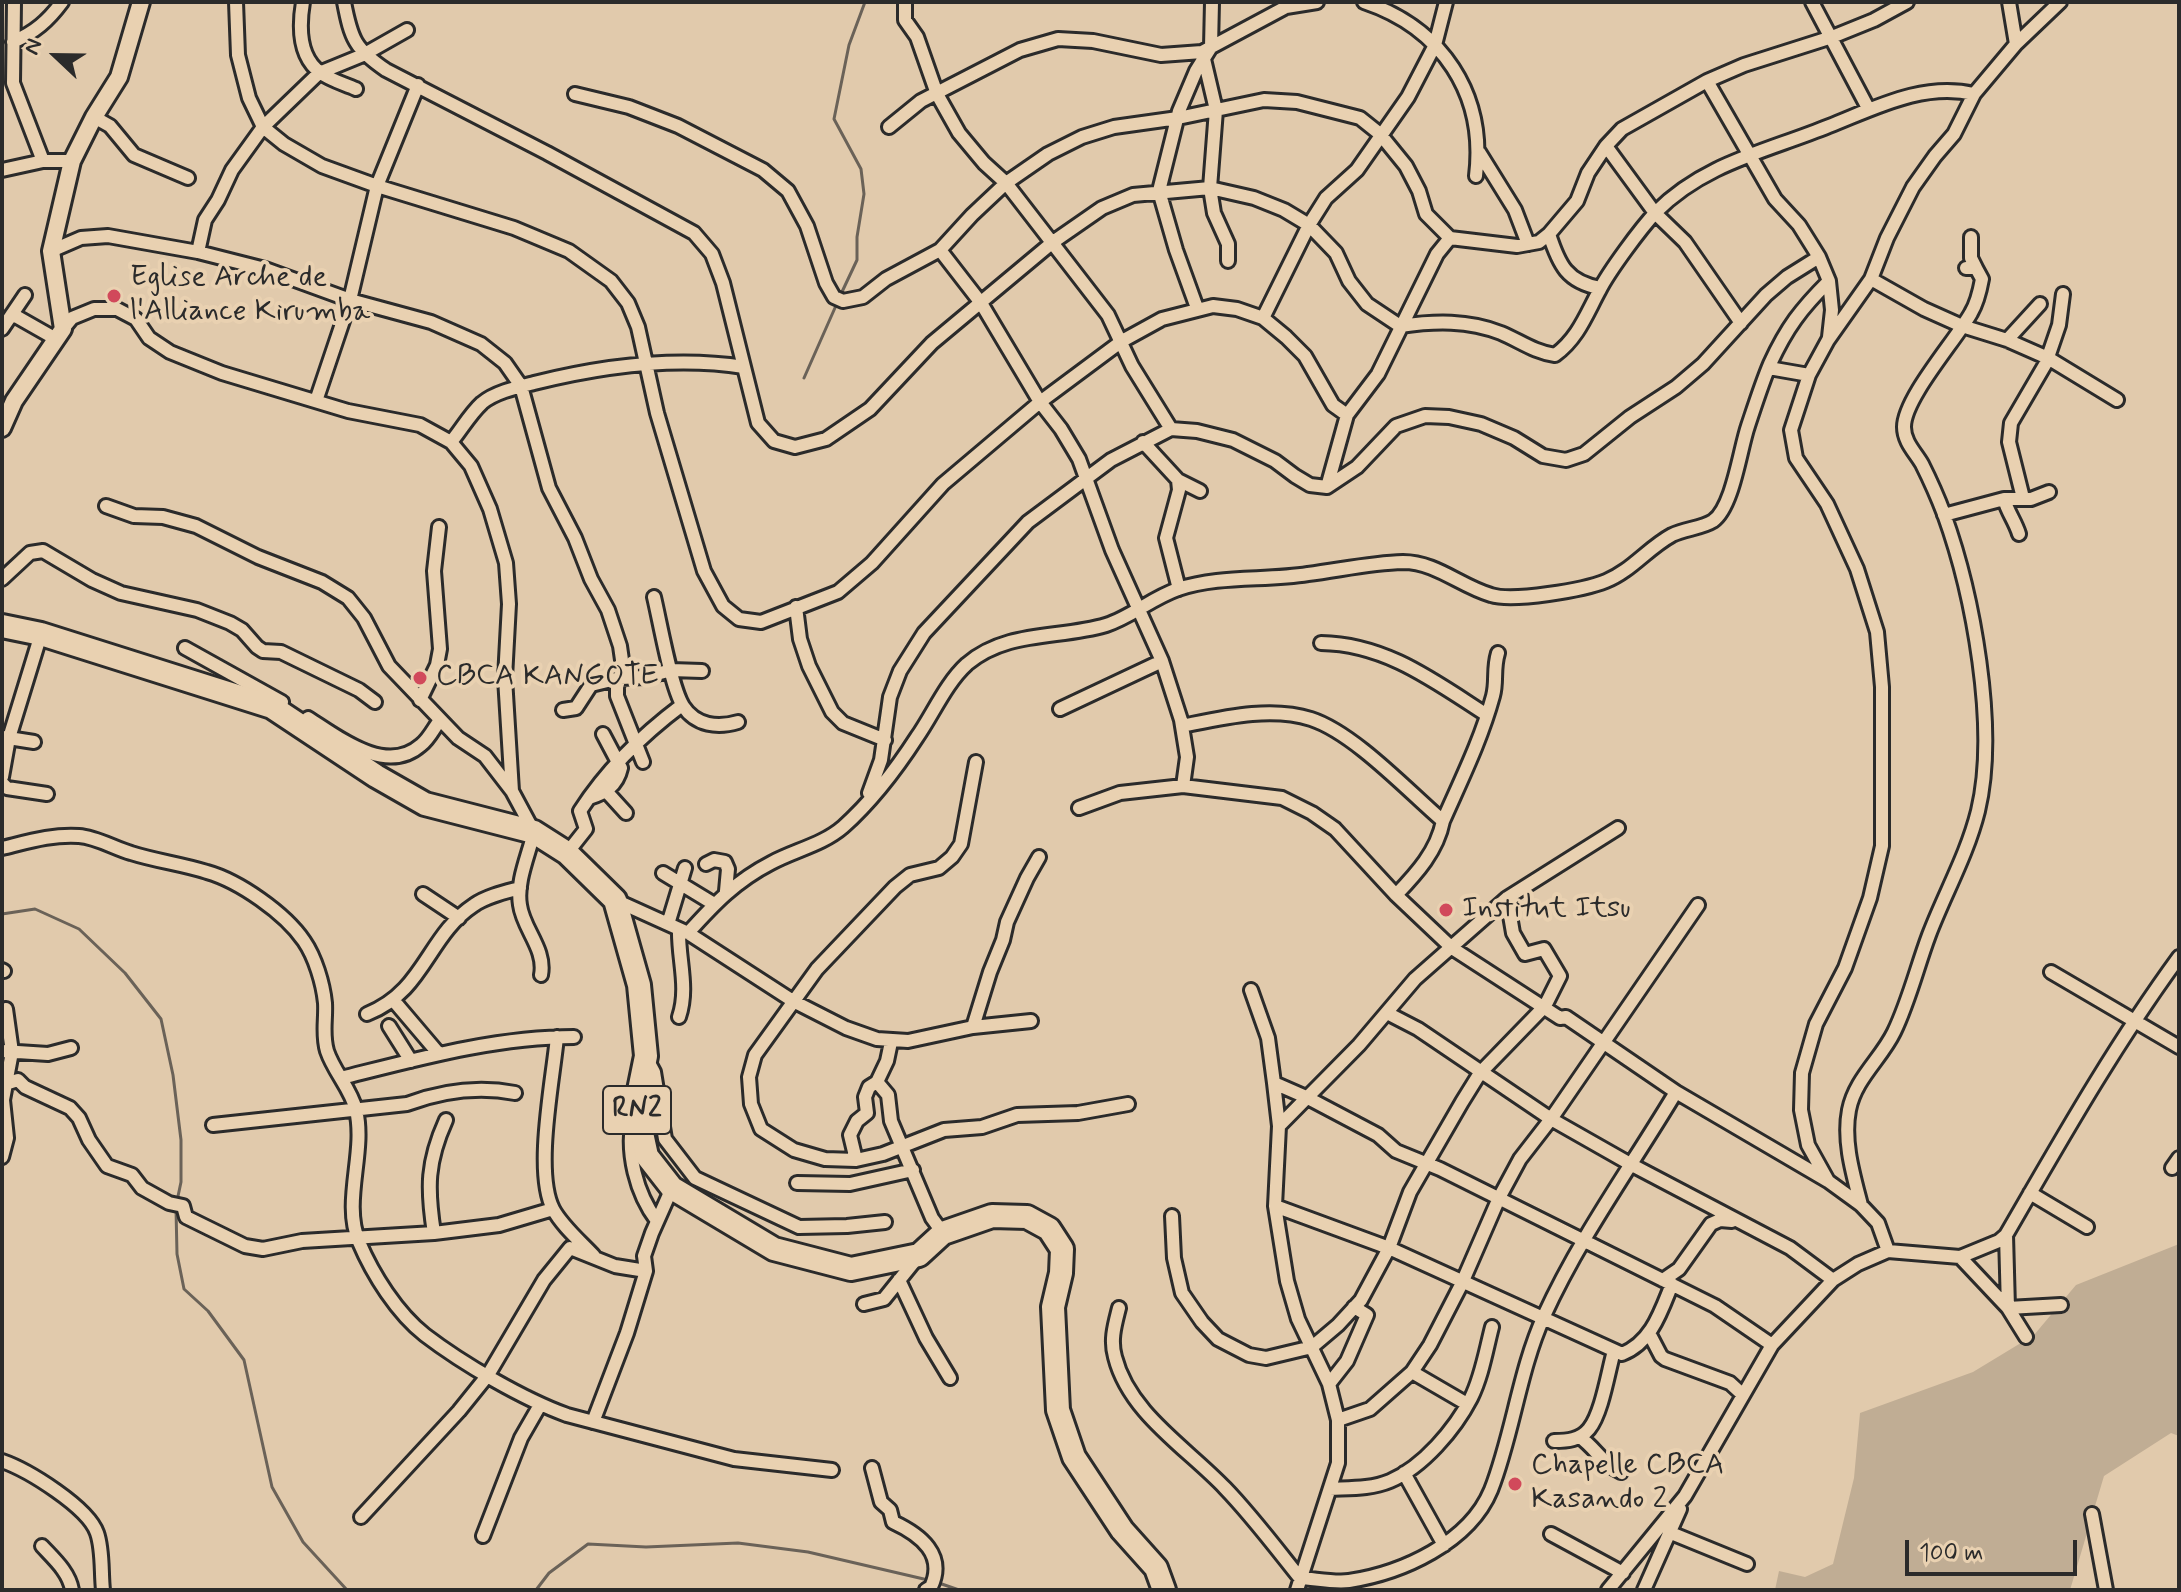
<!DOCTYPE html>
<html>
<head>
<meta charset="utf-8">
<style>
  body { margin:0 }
  #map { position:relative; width:2181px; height:1592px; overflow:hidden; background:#e1caac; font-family:Mynerve,sans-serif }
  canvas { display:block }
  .frame { position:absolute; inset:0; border:4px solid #2b2b2b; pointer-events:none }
  .north { position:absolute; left:16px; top:16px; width:80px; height:80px; -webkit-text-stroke:6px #e9d1b1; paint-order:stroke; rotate:292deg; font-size:22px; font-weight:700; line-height:32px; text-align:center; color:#2b2b2b }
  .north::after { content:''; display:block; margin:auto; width:28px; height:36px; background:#2b2b2b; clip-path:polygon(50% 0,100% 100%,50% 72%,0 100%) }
  .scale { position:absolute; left:1905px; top:1540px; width:172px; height:36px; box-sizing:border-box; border:4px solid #2b2b2b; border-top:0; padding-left:10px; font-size:24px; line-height:28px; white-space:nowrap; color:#2b2b2b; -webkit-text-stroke:6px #e9d1b1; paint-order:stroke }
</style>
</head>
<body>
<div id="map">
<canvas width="2181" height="1592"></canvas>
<div class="frame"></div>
<div class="north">N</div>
<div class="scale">100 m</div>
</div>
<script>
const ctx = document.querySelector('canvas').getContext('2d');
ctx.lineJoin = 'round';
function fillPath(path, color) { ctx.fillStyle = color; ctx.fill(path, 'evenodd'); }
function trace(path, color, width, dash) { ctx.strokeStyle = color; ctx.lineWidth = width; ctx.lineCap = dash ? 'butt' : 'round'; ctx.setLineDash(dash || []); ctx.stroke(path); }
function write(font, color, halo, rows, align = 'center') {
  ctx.font = font + ' Mynerve,sans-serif'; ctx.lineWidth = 8; ctx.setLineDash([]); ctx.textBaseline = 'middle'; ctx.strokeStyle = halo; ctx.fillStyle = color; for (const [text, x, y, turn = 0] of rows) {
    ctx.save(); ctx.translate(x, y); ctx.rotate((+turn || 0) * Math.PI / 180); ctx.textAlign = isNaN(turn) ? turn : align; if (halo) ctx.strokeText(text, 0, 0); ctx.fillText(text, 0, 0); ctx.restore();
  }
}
fillPath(new Path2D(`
  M2179 1244V1436L2171 1433 2104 1476 2070 1590H1775L1779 1571 1805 1577 1833 1564 1854 1478 1860 1413 1973 1372 2034 1335 2076 1285Z`), '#c0ad94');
trace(new Path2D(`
  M841 294 857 260V237L864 194 861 169 834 119 849 45 865 2
  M804 378 838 301
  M2 914 35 909 79 929 125 973 161 1019 173 1075 181 1140V1182L177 1201
  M176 1209 177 1254 184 1289 208 1311 244 1360 272 1487 303 1542 347 1590
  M936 1582 959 1590
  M536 1590 549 1573 588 1544 646 1547 738 1543 808 1552 928 1580`), '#6a6258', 3);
const street = new Path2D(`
  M14 2 13 83 43 161
  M236 2 238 55 249 98 263 127 284 144 322 166 377 186 514 228 569 251 611 281 628 303 638 327 657 413 704 571 723 606 739 619 761 622 838 592 872 563 943 484 1040 402 1122 341 1162 319 1213 306 1237 309 1263 318 1286 337 1305 356 1333 405 1347 415
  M303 2C299 26 298 57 321 73 330 80 345 84 356 89
  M344 2C351 39 355 49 386 70L547 153 694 233 712 254 723 283 758 423 774 441 795 447 826 439 870 409 932 343 1053 242 1102 208 1133 195 1210 188 1254 198 1284 210 1309 225 1336 253 1349 281 1367 304 1400 326C1435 321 1468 320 1501 333 1520 341 1534 352 1555 355 1578 338 1586 315 1599 291 1609 271 1641 228 1656 212 1704 163 1768 151 1829 126 1875 108 1923 82 1974 94
  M905 2V20L917 37 937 94 959 133 984 163 1006 183 1108 315 1132 366 1171 429
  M1364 2C1442 28 1486 94 1476 176
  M1812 2 1868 108
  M2009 2 2016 44
  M13 42C35 32 48 21 62 2
  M1204 59 1216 110 1210 188 1214 213 1228 244V261
  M1707 81 1775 199 1799 225 1819 257 1829 281 1832 310 1829 337
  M575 94 629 107 678 126 763 170 788 191 807 226 826 283 834 297 843 301 863 297 886 279 940 250 972 215 1006 183 1048 154 1082 137 1114 127 1178 118 1264 100 1297 102 1360 118 1380 134 1406 166 1419 191 1426 214 1450 238 1517 246 1539 242 1549 234 1577 201 1588 173 1606 146 1622 129 1707 81 1744 65 1832 37 1874 20 1907 2
  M94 117 110 126 134 155 188 178
  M889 127 921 101 1020 50 1058 39 1093 41 1161 55 1202 52 1286 7 1317 2
  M1606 146 1655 213 1685 242 1741 323
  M1479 152 1515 210 1528 244
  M2 170 43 161H72
  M1549 234C1559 265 1567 282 1600 288
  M1971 237V258L1976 268
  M940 250 981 303 1040 402 1061 429 1079 459 1112 550 1162 661 1181 720 1187 757 1183 786
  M51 251 81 238 108 236 198 252 265 269 350 300 431 322 481 344 505 363 521 386 549 488 575 538 591 579 608 610 620 646 623 667 617 687V696L643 762
  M198 252 205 220 218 200 232 170 263 127 319 73 363 55 407 30
  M1871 279 1924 309 1962 326 2007 340 2048 358 2117 400
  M1197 308 1176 250 1159 191 1179 111 1196 71 1211 47 1212 2
  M12 314 56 339
  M1263 318 1309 225 1326 198 1357 170 1408 97 1435 45 1446 2
  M2 329 25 295
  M63 329 72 318 94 309H117L136 319 149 338 170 352 222 373 348 411 420 425 451 442 471 466 490 509 506 563 509 604 505 678 512 791 534 832C529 854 516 882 520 905 523 929 546 949 541 975
  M2007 340 2040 304
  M1769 368 1809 375
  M316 401 350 300 377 186 418 85
  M451 442C461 430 470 414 482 403 495 392 518 387 534 383 602 366 674 356 744 367
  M1143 442 1178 480 1179 490 1166 538 1179 589
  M1178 480 1200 491
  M1327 487 1347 415 1378 374 1437 254 1450 238
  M2023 498 2009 442 2011 423 2046 363 2059 325 2063 294
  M2004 499C2008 513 2015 521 2019 534
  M106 506 134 516 163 517 196 526 258 557 322 582 348 598 364 618 389 666 458 738 485 756 512 791
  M1944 515 2004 499H2031L2049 492
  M2 579 30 553 43 551 92 580 121 593 197 610 230 623 242 630 257 647 263 651 281 652 359 690 375 702
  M654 597C660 622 671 687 683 706 696 726 718 728 738 722
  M796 607 800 639 809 666 832 712 843 723 885 740
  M1321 643C1386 644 1434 681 1487 715
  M185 648 282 702
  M420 700 437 665 440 649 434 571 439 527
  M1060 709 1162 661
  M563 710 576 708 591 685 620 678 646 677 671 670 702 671
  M308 718C338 737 386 776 421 745 429 739 434 728 440 720
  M1182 726C1222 718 1270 706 1311 719 1354 733 1408 791 1443 821
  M2 737 34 742
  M976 762 961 844 952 857 939 868 910 875 895 887 817 969 755 1055 749 1077 751 1104 761 1129 794 1150 825 1159 856 1160 883 1154 944 1130 982 1127 1017 1115 1078 1113 1128 1104
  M2 777 9 738 41 634
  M2 783 7 788 47 794
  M606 791 626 813
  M869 793 881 760 890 697 900 671 924 633 1028 522 1111 460 1171 429 1197 431 1233 440 1275 461 1295 476 1310 485 1327 487 1357 467 1396 426 1425 416 1449 417 1481 424 1514 438 1543 456 1566 460 1584 454 1630 417 1676 387 1703 364 1766 295 1787 277 1819 257
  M589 798C605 793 617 786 621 768L603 734
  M1079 808 1120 793 1183 786 1282 798 1312 813 1335 829 1396 895 1452 948 1560 1018 1566 1017 1676 1092 1828 1181 1861 1205 1878 1223 1888 1251
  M2 848C27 842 53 834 79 836 96 837 114 848 131 853 156 861 182 864 207 872 239 881 285 913 304 941 315 957 323 983 325 1003 326 1020 322 1034 327 1051 334 1072 351 1089 356 1110 366 1153 342 1201 359 1242 373 1275 397 1313 425 1335 463 1364 523 1399 567 1415L734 1459 832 1470
  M567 853 586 829 580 811C607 769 642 735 682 705
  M706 864 714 860 725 862 728 869 726 891
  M663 873 714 904
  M423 894 459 918
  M1396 895C1417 873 1437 851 1443 821 1461 780 1481 740 1493 696 1497 682 1493 669 1498 653
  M615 900 688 933 793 1001 846 1028 877 1039 908 1041 973 1027 1031 1021
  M668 924 685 868
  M688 933C714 904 736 881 771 863 795 850 822 845 843 827 871 802 897 768 917 737 933 714 946 683 967 664 1007 630 1059 639 1106 625 1131 617 1152 598 1178 589 1220 575 1265 581 1308 574 1340 570 1370 563 1403 562 1436 562 1460 586 1491 595 1513 602 1584 590 1606 581 1631 571 1648 548 1672 535 1684 529 1702 528 1713 521 1733 507 1740 449 1748 426 1755 405 1762 383 1770 364 1787 327 1801 309 1829 281
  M2 970 4 971
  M2051 972 2179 1047
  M1251 990 1268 1038 1274 1083 1279 1126 1275 1206 1287 1281 1298 1319 1329 1384 1338 1420V1463L1297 1590
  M394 1001 439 1054
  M1387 1013 1418 1029 1551 1119 1632 1165 1790 1248 1833 1280
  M367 1014C425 991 427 936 474 905 487 896 505 892 520 888
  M679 1017C689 987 678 959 679 929
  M389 1026 411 1061
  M973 1027 990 972 1003 940 1007 922 1027 878 1039 857
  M557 1037C553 1080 534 1172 553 1209 562 1226 581 1242 594 1256
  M2 1051 48 1054 71 1048
  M647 1059 654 1072 665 1139 695 1178 799 1227 847 1226 885 1222
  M341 1078C417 1059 495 1037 574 1037
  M877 1082 888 1095 891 1121 932 1218 943 1233
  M1274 1083 1306 1097 1378 1135 1396 1151 1440 1169 1715 1306 1772 1345
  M2 1085 18 1080 25 1087 70 1108 79 1118 89 1140 107 1166 132 1175 142 1188 169 1203 183 1206 186 1217 245 1246 263 1249 302 1241 434 1233 499 1225 553 1209
  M633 1118C626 1153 636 1193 657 1221
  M213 1125 407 1104C442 1091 478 1086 515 1093
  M1279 1126 1359 1045 1415 979 1507 898 1618 828
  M2 1157 7 1138 3 1100 12 1052 6 1009
  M856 1160 850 1135 857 1121 867 1113 865 1097 869 1087 877 1082 887 1061 891 1042
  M2172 1168 2179 1158
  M1828 1181 1808 1145 1801 1110 1802 1073 1816 1024 1845 968 1870 898 1882 846V687L1877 632 1857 569 1827 504 1796 458 1791 430 1809 375 1828 340 1871 279 1887 238 1913 187 1935 156 1954 134 1974 94 2016 44 2060 2
  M797 1183 850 1184 913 1170
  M2030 1193 2087 1227
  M1861 1205C1853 1174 1843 1141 1849 1110 1855 1079 1881 1059 1894 1032 1909 1001 1917 967 1929 935 1945 893 1967 855 1978 811 1998 728 1973 594 1944 514 1938 498 1930 480 1922 464 1915 452 1904 442 1904 427 1904 398 1956 340 1971 313 1977 303 1980 290 1982 279L1976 268H1966
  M1275 1206 1389 1248 1622 1354C1652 1342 1661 1311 1672 1284
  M1172 1216 1174 1258 1182 1293 1202 1322 1218 1339 1249 1355 1266 1358 1312 1347 1338 1325 1361 1300 1389 1248 1410 1192 1462 1102 1480 1073 1545 1006 1560 976 1544 949 1525 954 1513 933 1507 898
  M434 1233C427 1188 427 1162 446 1120
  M2006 1235 2008 1308 2061 1305
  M1960 1257 2008 1308 2026 1337
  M899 1280 926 1338 950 1378
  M1663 1280 1679 1269 1711 1224 1720 1220 1732 1221
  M864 1304 884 1299 917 1258
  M1119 1308C1115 1324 1110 1340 1115 1357 1129 1413 1187 1448 1225 1488 1252 1516 1276 1548 1300 1578 1316 1579 1334 1583 1349 1581 1402 1573 1469 1543 1491 1490 1513 1434 1519 1371 1544 1316 1580 1237 1631 1167 1676 1092
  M1649 1333 1661 1356 1665 1359 1730 1383 1743 1395
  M1412 1372 1467 1404
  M1329 1384 1347 1361 1367 1315 1354 1307
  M1338 1420 1370 1409 1412 1372 1430 1345 1462 1283 1499 1198 1520 1159 1551 1119 1698 905
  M593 1422 627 1333 646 1271 644 1256 652 1233 672 1188
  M1580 1437C1596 1449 1603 1464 1621 1472
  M1554 1441C1567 1441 1580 1440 1589 1429 1602 1413 1608 1372 1614 1351
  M2 1461C28 1470 88 1507 97 1533 103 1550 101 1572 103 1590
  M872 1468 881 1502 890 1510 893 1522C921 1535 946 1555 931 1587L926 1590
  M1404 1473 1444 1545
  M1330 1489C1350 1488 1371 1489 1390 1481 1423 1467 1455 1429 1471 1398 1482 1376 1486 1350 1492 1327
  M2092 1514 2106 1590
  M361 1517 459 1411 488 1375 544 1280 570 1248 615 1266 646 1271
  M1671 1533 1747 1564
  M1551 1534 1623 1573
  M483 1536 521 1438 540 1405
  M42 1546C54 1559 69 1572 72 1590
  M1608 1590 1685 1496 1772 1345 1833 1280 1858 1264 1888 1251 1960 1257 1999 1241 2006 1235C2061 1140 2114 1046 2179 957
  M1644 1590 1680 1509`);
const secondary = new Path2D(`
  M2 428 14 401 63 329 51 251 72 161 94 117 119 77 141 2`);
const highway = new Path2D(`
  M2 626 41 634 272 707 376 776 425 804 534 832 567 853 615 900 639 985 646 1056 636 1105 647 1156 672 1188 774 1249 851 1269 919 1255 943 1233 992 1216 1027 1217 1049 1229 1062 1249 1061 1273 1053 1307 1058 1410 1074 1457 1122 1530 1156 1568 1164 1590`);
trace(street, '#2b2b2b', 18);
trace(secondary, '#2b2b2b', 22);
trace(highway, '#2b2b2b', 28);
trace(street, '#e9d1b1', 12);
trace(secondary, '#e9d1b1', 16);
trace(highway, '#e9d1b1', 22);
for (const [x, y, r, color] of [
  [114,296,8,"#d1495b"],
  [420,678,8,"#d1495b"],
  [1446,910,8,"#d1495b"],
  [1515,1484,8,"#d1495b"]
]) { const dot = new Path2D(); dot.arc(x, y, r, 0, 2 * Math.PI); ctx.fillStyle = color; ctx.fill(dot); trace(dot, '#e9d1b1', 3); }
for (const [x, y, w] of [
  [637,1110,68]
]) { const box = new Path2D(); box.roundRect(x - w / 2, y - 24, w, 48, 6); ctx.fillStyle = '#e9d1b1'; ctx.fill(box); trace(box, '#2b2b2b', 2); }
write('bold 28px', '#2b2b2b', null, [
  ["RN2",637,1110]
]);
write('30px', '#2b2b2b', '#e9d1b1', [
  ["Eglise Arche de",130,279],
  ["l'Alliance Kirumba",130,313],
  ["CBCA KANGOTE",436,678],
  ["Institut Itsu",1462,910],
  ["Chapelle CBCA",1531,1467],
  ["Kasando 2",1531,1501]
], 'left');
</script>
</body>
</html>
